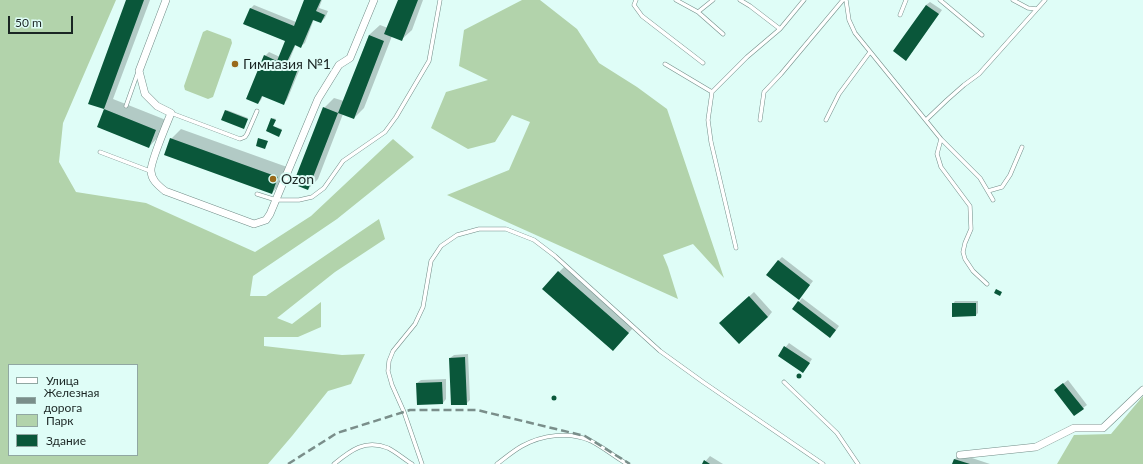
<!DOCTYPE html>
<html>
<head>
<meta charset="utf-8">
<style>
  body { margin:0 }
  #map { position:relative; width:1143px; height:464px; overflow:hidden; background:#dffdf7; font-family:Lato,sans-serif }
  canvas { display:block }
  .legend { position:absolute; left:8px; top:364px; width:130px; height:92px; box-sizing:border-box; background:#dffdf7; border:1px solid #90a7a2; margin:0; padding:5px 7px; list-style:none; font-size:12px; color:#1a2523 }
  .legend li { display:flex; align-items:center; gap:8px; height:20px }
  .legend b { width:20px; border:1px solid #90a7a2 }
  .scale { position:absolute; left:8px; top:16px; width:65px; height:18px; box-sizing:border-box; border:2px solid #1a2523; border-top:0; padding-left:5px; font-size:12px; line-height:14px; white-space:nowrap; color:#1a2523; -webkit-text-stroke:3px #dffdf7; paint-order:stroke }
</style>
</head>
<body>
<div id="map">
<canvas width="1143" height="464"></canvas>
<ul class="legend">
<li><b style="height:5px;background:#fff"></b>Улица</li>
<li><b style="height:5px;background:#7a8e8a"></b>Железная дорога</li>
<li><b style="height:11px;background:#b2d3ab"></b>Парк</li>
<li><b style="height:11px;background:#0a573a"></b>Здание</li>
</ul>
<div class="scale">50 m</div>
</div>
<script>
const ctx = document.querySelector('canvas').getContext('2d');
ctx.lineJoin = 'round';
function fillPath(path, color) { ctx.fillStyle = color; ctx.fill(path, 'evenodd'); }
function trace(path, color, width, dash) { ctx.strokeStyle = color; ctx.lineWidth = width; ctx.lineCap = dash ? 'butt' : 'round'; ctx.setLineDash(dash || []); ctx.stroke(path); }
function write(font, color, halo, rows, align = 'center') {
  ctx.font = font + ' Lato,sans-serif'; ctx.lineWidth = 4; ctx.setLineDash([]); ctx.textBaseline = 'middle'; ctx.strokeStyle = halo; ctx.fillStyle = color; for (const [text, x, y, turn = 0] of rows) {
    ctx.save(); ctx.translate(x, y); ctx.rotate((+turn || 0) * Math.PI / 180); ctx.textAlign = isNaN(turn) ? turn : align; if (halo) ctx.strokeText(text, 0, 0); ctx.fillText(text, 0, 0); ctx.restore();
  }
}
fillPath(new Path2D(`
  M0 0H116L63 123 59 162 76 192 146 203 255 252 311 216 393 139 414 157 337 219 253 276 250 296H266L379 219 385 239 335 272 277 318 292 324 321 302V327L298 337H264V346L342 355 365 354 351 384 328 391 292 436 268 464H0ZM9 365H137V455H9Z
  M522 0H540L577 29 599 63 637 87 667 109 724 278 693 244 663 255 668 267 678 299 447 195 509 170 530 122 512 115 495 142 468 149 431 128 446 92 488 80 459 66 464 30Z
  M207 30 231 39 232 43 213 97 208 99 185 90 184 86 203 32Z
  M1143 396V464H1057L1074 435 1111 434Z`), '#b2d3ab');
fillPath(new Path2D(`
  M127 0H150L113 99 166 120 159 136 149 147 98 127 105 109 89 103Z
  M306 0H322L319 8 328 11 325 18 321 22 314 19 305 43 301 46 296 44 289 61 301 66 287 100 283 103 263 95 261 100 258 103 265 56 269 52 280 57 286 40 245 23 251 8 254 5 296 22Z
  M399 0H423L412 30 401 40 392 36 364 108 354 118 343 114 318 179 308 189 324 108 334 98 344 101 369 35 380 25 388 28Z
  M930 2 942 10 909 56 926 5Z
  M227 110 248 118 244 127 226 111Z
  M273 118 276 119 273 126 282 129 280 135 267 131Z
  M181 129 287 167 282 182 272 193 171 139Z
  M782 257 813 281 802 295 778 261Z
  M564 267 633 328 618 345 559 272Z
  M754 292 772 312 768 317 726 318Z
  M802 298 839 326 834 333 799 302Z
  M955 301H978V313L976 315 953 304Z
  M789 343 812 359 806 368 779 355Z
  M468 354 470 400 466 404 450 358 454 355Z
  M446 379V399L443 403 417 383 421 380Z
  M1068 380 1087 405 1083 408 1059 387Z
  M960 454 990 464H953L955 459Z
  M710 456 723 464H703Z`), '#0003');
fillPath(new Path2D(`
  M126 0H144L104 109 156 130 149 148 97 127 104 109 88 104Z
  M304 0H321L316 11 325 15 321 23 313 20 301 48 295 45 286 64 298 69 284 105 262 96 258 104 246 99 264 55 277 61 285 41 243 24 250 8 294 26Z
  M398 0H418L402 41 384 34Z
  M926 5 939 14 906 61 893 51Z
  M369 35 384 41 354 119 338 113 308 190 293 184 323 107 338 113Z
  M225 110 248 119 244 129 221 120Z
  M271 118 276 120 273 126 282 130 279 137 266 131Z
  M170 138 278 177 272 194 164 155Z
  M258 138 268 141 265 149 256 146Z
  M778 260 810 285 799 300 766 275Z
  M558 271 629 333 613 351 542 289Z
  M996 289 1002 292 1000 296 994 293Z
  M749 296 768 317 739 344 719 323Z
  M798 301 836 330 830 338 792 309Z
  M952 303H976V316L952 317Z
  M784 346 810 363 803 373 778 356Z
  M465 357 467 405H451L449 358Z
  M796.5 376a2.5 2.5 0 1 1 5 0a2.5 2.5 0 1 1-5 0Z
  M442 382 443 404 417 405 416 383Z
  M1063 383 1084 409 1074 416 1054 390Z
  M551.5 398a2.5 2.5 0 1 1 5 0a2.5 2.5 0 1 1-5 0Z
  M954 459 970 464H952Z
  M704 460 710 464H702Z`), '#0a573a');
const service = new Path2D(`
  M636 0 634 5 642 16 703 63
  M676 0 698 12 723 34
  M740 0 750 6 780 29
  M846 0 849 20 855 33 941 139 980 178 993 200
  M940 0 982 35
  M1013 0 1028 8 1037 9 1045 0
  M698 12 713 0
  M900 15 906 0
  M665 64 712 92
  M126 106 138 72
  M171 113 240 139 245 137 247 134 257 111
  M760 120 764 92 781 74 843 0
  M826 120 839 94 870 52
  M926 120 947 100 964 85 979 74 1037 9
  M941 139 937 154 941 167 970 206 971 229 965 243 963 252 965 259 973 271 987 284
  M100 152 150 171
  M988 191 1002 187 1010 175 1022 147
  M257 194 276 200H299L312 197 324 188 343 161 385 132 396 117 429 61 440 0
  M736 248 711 142 708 120 712 92 747 57 780 29 804 0
  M784 382 837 433 858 464
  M334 464C351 450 365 439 388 448 396 452 404 459 412 464
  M422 464 404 412 392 385 388 371 389 361 393 351 415 324 423 307 431 261 441 246 457 235 479 229H506L534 240 555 256 660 351 703 382 823 464
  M497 464C505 458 513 451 522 446 542 435 569 431 591 441 603 447 615 457 627 464`);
const minor = new Path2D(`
  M166 0 139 71 145 94 157 106 171 113C167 123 150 163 151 171 151 180 159 186 165 191L254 224 266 220 270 214 318 99 339 65 350 58 374 0
  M960 455 1036 447 1074 428H1103L1143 390`);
trace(service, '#728d88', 4.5);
trace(minor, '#728d88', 8);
trace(service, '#fff', 3.5);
trace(minor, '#fff', 7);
trace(new Path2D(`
  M288 464 337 433 410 410H477L585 436 630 464`), '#7a8e8a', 2.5, [8, 4]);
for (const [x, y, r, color] of [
  [235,64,4,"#996a1b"],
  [273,179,4,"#996a1b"]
]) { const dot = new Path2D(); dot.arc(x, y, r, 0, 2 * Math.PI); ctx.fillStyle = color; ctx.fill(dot); trace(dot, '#dffdf7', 1.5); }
write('14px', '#1a2523', '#dffdf7', [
  ["Гимназия №1",243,64],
  ["Ozon",281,179]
], 'left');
</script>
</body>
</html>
